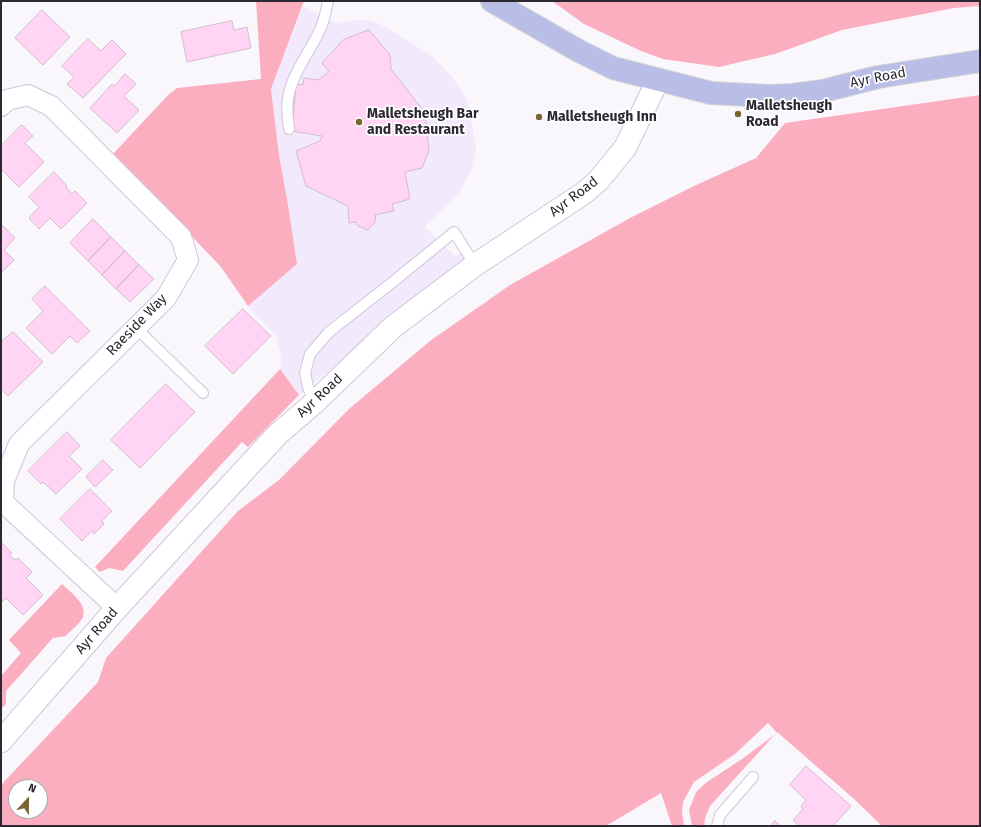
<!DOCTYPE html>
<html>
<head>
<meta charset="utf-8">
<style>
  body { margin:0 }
  #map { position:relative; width:981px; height:827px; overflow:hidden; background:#f9f7fc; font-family:"Fira Sans",sans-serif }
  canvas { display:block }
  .frame { position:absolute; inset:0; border:2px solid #2c2831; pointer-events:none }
  .north { position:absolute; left:8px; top:779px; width:40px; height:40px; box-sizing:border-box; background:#fff; border:1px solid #aba9ad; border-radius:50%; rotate:22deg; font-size:11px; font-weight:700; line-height:16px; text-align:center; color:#2c2831 }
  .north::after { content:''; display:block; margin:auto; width:14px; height:18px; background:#796634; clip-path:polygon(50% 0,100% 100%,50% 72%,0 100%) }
</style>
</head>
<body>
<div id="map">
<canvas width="981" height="827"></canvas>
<div class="frame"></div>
<div class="north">N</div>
</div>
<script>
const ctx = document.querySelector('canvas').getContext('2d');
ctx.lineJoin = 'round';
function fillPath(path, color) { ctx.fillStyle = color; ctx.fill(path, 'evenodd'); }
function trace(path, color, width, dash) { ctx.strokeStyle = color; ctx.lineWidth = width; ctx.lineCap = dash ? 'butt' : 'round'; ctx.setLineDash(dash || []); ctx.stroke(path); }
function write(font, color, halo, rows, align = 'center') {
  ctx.font = font + ' "Fira Sans",sans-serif'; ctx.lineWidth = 3.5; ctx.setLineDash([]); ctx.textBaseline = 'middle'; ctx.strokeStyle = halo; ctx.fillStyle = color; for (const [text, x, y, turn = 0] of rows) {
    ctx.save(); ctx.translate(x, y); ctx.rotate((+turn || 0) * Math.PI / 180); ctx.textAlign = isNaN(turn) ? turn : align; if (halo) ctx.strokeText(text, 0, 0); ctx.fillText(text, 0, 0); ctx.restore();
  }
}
fillPath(new Path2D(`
  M303 6 337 24 353 20H370L386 27 432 56 454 79 468 101 476 149 471 171 459 193 425 227 455 256 466 251 463 262 299 395 280 369 282 359 276 336 248 306 297 264 288 205 279 155 271 89Z`), '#f2e9fc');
fillPath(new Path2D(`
  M256 1H304L271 89 279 155 288 205 297 264 248 306 221 267 113 154 168 95 177 88 261 79Z
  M552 1H980V6L954 8 842 30 775 54 719 67 663 59 641 51 584 24Z
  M980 95V826H882L853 798 777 732 710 806 705 818 704 826H692L689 810 696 792 707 782 742 759 777 733 768 723 735 754 694 782 683 802 682 812 684 826H672L661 793 606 826H1V785L98 682 106 658 238 511 279 480 349 409 430 341 510 285 630 218 694 186 756 158 785 123ZM16 787H40V811H16Z
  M280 369 299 395 248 447 242 442 123 571 109 568 100 572 95 567Z
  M62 584C70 592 88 604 83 617 80 624 71 630 66 636L53 638 6 691V704L1 709V676L21 653 9 640Z`), '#fcaec1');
const building = new Path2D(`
  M42 10 70 37 43 65 15 38Z
  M232 21 234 30 247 27 251 48 187 62 181 32Z
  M369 30 390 55 391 69 425 113 429 150 422 168 405 172 410 199 392 204 394 211 375 215 376 221 368 230 358 226 356 222 349 223 348 206 306 186 296 151 320 141 322 136 292 131 296 84 303 85 304 78 318 80 329 72 322 63 343 40Z
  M88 39 101 51 112 40 126 54 83 98 67 84 74 77 62 66Z
  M125 74 136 84 124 96 139 110 117 133 90 108 112 84 114 86Z
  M22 125 33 136 25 143 44 162 19 187 1 169V146Z
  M54 172 67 186 66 187 72 194 75 191 87 203 61 229 50 218 39 229 29 218 39 207 29 197Z
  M93 219 111 237 88 261 70 243Z
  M1 224 15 238 4 250 14 260 1 273Z
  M111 237 125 251 102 275 88 261Z
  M125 251 139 265 116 289 102 275Z
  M139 265 154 279 130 302 116 289Z
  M45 286 90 331 77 343 70 336 52 354 26 328 43 311 32 299Z
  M243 309 271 336 233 374 205 346Z
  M13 332 43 362 8 396 1 389V342Z
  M166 384 195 412 140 468 111 440Z
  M67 432 80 446 69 456 82 469 56 494 43 482 41 484 28 471Z
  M103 460 113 470 95 487 86 477Z
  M90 489 112 511 102 521 104 524 94 534 92 531 82 541 60 519Z
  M1 542 12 553 9 555 15 560 18 558 32 572 26 578 43 595 23 615 6 598 3 601 1 600Z
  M806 766 851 806 833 826H800L793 820 803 809 801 806 806 800 790 785Z
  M775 821 777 823 781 826H771Z`);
fillPath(building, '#ffd4f4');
trace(building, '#d3bccd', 1);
const service = new Path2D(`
  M289 129C288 119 286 108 288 98 292 75 306 57 317 36 323 25 326 13 328 1
  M136 328 203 393
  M314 403 308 387 305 373 310 354 329 332 394 281 454 232 475 265
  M717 826 720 815 753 777`);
const minor = new Path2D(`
  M1 106 7 100 28 95 51 106 181 237 188 260 166 298 19 444 4 481 3 502 1 504
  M3 502 117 608`);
const tertiary = new Path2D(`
  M1 741 117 608 277 435 314 403 393 327 475 265 584 193 598 181 625 148 658 80`);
const primary = new Path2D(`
  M492 1 579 51 613 68 711 93 769 96 792 95 823 91 878 77 980 61`);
trace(service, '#d0c5dc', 12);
trace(minor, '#d0c5dc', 22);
trace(tertiary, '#d0c5dc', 24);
trace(primary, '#d5d4d6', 24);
trace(service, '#fff', 10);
trace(minor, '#fff', 20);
trace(tertiary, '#fff', 22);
trace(primary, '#b8bee6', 22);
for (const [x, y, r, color] of [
  [738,114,4,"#796634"],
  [539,117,4,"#796634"],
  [359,122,4,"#796634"]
]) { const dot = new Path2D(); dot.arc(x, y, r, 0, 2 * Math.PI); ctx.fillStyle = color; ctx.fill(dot); trace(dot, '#fff', 1.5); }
write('14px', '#2c2831', '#fff', [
  ["Ayr Road",878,78,-11],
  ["Ayr Road",574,197,-37],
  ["Raeside Way",137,325,-46],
  ["Ayr Road",320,396,-43],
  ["Ayr Road",97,631,-49]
]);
write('bold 14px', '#2c2831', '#fff', [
  ["Malletsheugh",746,106],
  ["Road",746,122],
  ["Malletsheugh Bar",367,114],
  ["and Restaurant",367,130],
  ["Malletsheugh Inn",547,117]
], 'left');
</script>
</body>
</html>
